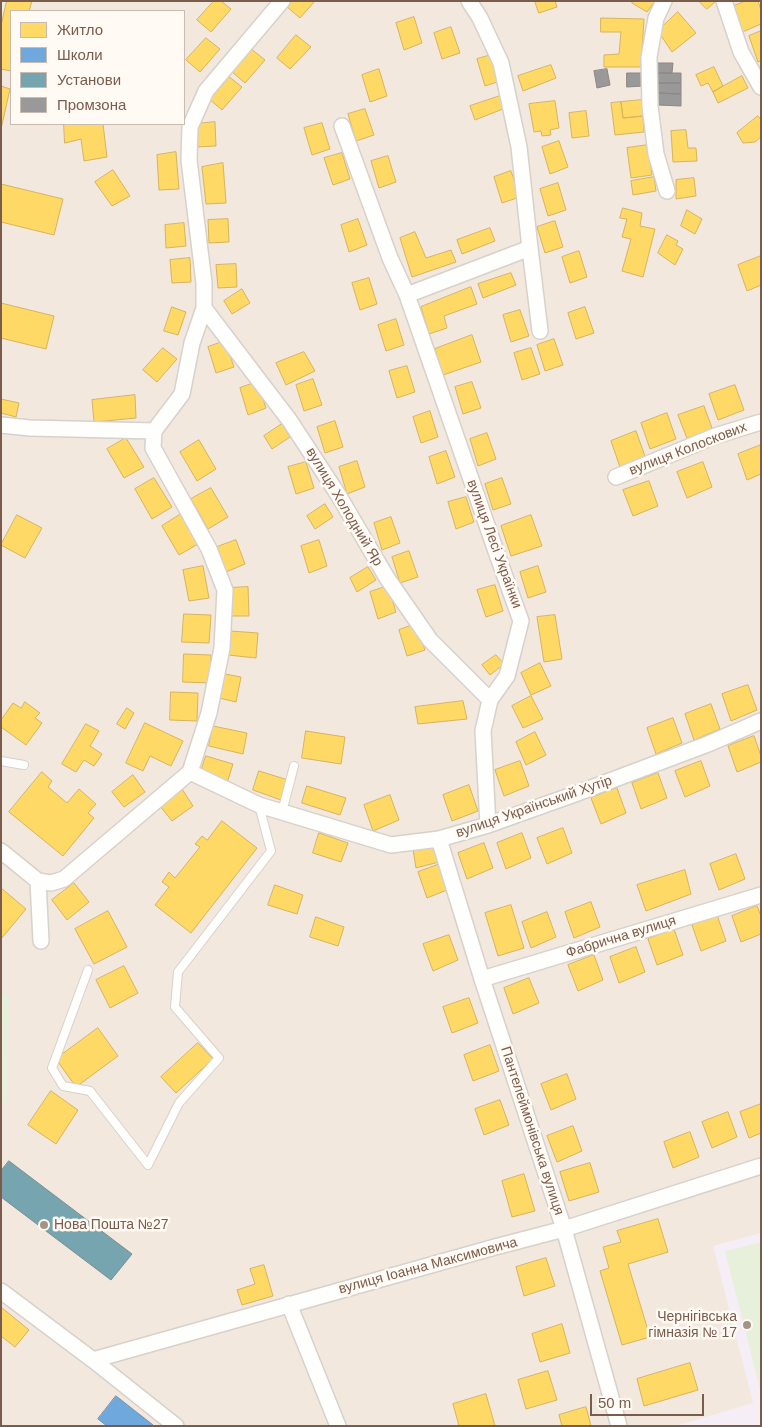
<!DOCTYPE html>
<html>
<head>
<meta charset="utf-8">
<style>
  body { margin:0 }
  #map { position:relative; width:762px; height:1427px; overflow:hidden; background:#f9f5f0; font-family:Arial,sans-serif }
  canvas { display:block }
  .frame { position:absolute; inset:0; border:2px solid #7a5c4d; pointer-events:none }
  .legend { position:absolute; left:10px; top:10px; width:175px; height:115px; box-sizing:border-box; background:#fffaf3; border:1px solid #cabbb1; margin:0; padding:6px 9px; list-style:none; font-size:15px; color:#7a5c4d }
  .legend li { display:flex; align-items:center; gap:10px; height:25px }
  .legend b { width:25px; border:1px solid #cabbb1 }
  .scale { position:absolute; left:590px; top:1394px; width:114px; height:22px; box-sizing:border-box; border:2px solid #7a5c4d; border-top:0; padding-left:6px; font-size:15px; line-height:18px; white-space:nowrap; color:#7a5c4d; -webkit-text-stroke:4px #fffaf3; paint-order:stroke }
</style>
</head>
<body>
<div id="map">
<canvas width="762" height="1427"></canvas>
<div class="frame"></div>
<ul class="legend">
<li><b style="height:14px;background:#ffd966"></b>Житло</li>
<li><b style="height:14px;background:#6fa8dc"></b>Школи</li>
<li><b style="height:14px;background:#76a5af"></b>Установи</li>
<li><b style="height:14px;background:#999"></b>Промзона</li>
</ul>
<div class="scale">50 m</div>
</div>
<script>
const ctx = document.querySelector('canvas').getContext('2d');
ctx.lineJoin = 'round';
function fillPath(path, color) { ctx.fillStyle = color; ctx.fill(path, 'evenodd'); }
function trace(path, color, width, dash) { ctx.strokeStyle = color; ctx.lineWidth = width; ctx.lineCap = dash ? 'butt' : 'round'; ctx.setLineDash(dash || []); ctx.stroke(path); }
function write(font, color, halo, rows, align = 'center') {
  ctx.font = font + ' Arial,sans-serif'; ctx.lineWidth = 5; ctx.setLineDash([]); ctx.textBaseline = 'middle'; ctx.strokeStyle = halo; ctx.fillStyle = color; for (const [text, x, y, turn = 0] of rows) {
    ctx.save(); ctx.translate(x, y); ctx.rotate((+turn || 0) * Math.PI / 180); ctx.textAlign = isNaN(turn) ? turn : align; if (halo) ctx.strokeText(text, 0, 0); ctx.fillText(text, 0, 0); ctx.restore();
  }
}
fillPath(new Path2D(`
  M1 1H761V1426H1ZM11 11H184V124H11Z`), '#f2e8de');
fillPath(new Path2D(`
  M761 1233V1426H675L753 1403 713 1246Z`), '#f6eef6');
fillPath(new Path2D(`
  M1 991 9 997 7 1104 1 1100Z
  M761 1242V1393L725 1251Z`), '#e7f0db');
const homes = new Path2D(`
  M7 1H32L29 11H11V71L1 69V26Z
  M214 1H221L231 9 211 32 197 20Z
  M290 1H315L300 18 286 6Z
  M535 1H555L557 7 539 13Z
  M633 1H655L647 12 632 3Z
  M699 1H716L707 9Z
  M746 1H758L761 10V24L740 33 731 7Z
  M678 12 696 33 672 52 658 31Z
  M414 17 422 43 404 50 396 23Z
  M601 18 644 19 641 67H604V55L619 54 621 32H601Z
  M451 27 460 53 442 59 434 33Z
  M761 31V61L758 62 749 36Z
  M296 35 311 47 290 69 277 58Z
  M206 38 220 49 200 72 186 60Z
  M250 48 265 60 245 83 231 71Z
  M495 54 503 80 485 86 477 59Z
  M551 65 556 78 523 91 518 76Z
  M714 67 723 86 713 92 708 83 701 86 696 75Z
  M379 69 387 96 370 102 362 75Z
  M228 76 242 87 222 110 208 98Z
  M742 76 748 88 718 103 713 92Z
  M1 86 10 89 1 129Z
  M503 95 508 107 475 120 470 106Z
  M642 100 643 116 623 118 621 102Z
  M555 101 559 128 550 130 551 135 542 136 541 131 534 132 529 104Z
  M621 102 623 118 643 116 644 132 615 135 611 103Z
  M365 109 374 135 356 141 348 114Z
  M586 111 589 136 572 138 569 113Z
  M758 116 761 120V137L755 142 743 143 737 133Z
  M215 122 216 146 196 147 195 124Z
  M322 123 330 149 312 155 304 128Z
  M64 124H103L107 157 84 161 81 139 65 143Z
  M686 130 688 148H696L697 161 673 162 671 131Z
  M559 141 568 167 550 174 542 147Z
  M648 145 652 175 631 178 627 148Z
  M176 152 179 189 159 190 157 155Z
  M342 153 350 179 333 185 324 158Z
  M388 156 396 182 379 188 371 161Z
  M223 163 226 203 206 204 202 167Z
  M113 170 130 196 112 206 95 182Z
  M511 171 520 197 502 203 494 177Z
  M654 177 656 191 633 195 631 181Z
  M694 178 696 196 676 199V180Z
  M558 183 566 210 548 216 540 189Z
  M1 184 63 199 54 235 1 222Z
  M623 208 642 213 640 226 655 229 643 277 622 271 631 239 622 237 627 219 620 218Z
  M687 210 702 219 695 234 681 226Z
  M228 219 229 242 209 243 208 220Z
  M358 219 367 245 349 252 341 225Z
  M555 221 563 247 545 253 537 227Z
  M184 223 186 246 166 248 165 225Z
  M490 228 495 241 462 254 457 240Z
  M415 232 426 258 451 250 456 262 412 277 400 238Z
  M667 235 678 241 676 245 683 249 675 265 658 253Z
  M579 251 587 277 570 283 562 257Z
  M761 256V285L747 291 738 265Z
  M190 258 191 282 172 283 170 260Z
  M236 264 237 287 218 288 216 265Z
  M511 273 516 285 483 298 478 284Z
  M369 278 377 304 360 310 352 283Z
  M471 287 477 304 444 316 447 328 429 334 421 307Z
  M242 289 250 303 232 314 224 301Z
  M1 303 54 316 46 349 1 338Z
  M172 307 186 312 178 335 164 331Z
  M585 307 594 333 576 339 568 313Z
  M520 310 529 336 511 342 503 315Z
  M396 319 404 345 386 351 378 325Z
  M472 335 481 362 443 375 435 349Z
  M554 339 563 365 545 371 537 345Z
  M225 341 234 367 216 373 208 347Z
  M163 348 177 359 157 382 143 370Z
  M531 348 540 374 522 380 514 353Z
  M304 352 315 371 286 385 276 363Z
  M407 366 415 392 397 398 389 371Z
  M313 379 322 405 304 411 296 385Z
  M257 382 266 408 248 415 240 388Z
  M472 382 481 408 463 414 455 387Z
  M735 385 744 410 718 420 709 394Z
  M135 395 136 418 94 422 92 400Z
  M1 399 19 403 16 417 1 413Z
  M704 406 713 431 688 441 678 415Z
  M430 411 438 437 421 443 413 417Z
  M667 413 676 439 650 449 641 423Z
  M335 421 343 447 325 453 317 427Z
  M282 424 290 437 272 449 264 436Z
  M636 431 645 456 620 467 611 441Z
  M487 433 496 459 478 466 470 439Z
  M126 438 144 467 124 478 107 449Z
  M199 440 216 469 197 481 180 452Z
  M761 445V474L747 480 738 454Z
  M446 451 455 477 437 484 429 457Z
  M357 461 365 487 347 494 339 467Z
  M306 462 314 488 296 494 288 467Z
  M703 462 712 487 687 498 677 472Z
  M154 478 172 507 152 519 135 489Z
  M502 478 511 504 493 510 485 484Z
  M649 481 658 506 633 516 623 490Z
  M211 488 228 517 208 529 191 499Z
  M466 497 474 522 456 529 448 502Z
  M325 504 333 517 315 529 307 516Z
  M181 514 198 544 179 555 162 526Z
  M17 515 42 528 25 558 1 545Z
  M531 515 542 546 511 556 501 526Z
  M391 517 400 543 382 550 374 523Z
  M236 540 245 564 226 572 217 547Z
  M319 540 327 566 309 573 301 546Z
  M409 551 418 577 400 583 392 557Z
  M203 566 209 598 189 601 183 570Z
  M538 566 546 592 528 598 520 572Z
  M368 567 376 580 357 592 350 578Z
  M495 585 503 611 486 617 477 590Z
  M388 586 396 612 378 619 370 592Z
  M248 587 249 616H231L229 588Z
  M184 614 211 615 209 643 182 642Z
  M555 615 562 659 544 662 537 617Z
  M416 624 425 650 407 656 399 630Z
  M230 631 258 633 256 658 228 655Z
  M184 654 211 655 210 683 183 682Z
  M496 655 504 664 490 675 482 665Z
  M540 663 551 686 531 695 521 673Z
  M225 674 241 677 236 702 219 698Z
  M748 685 757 710 731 721 722 694Z
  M171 692 198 693 197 721 170 720Z
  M531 696 543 719 523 728 512 706Z
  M463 701 467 719 418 724 415 707Z
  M25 702 40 713 35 718 42 723 26 745 1 727V720L13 703 21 708Z
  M711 704 720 729 694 740 685 714Z
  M127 708 134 713 125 729 117 724Z
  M673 718 682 743 656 754 647 728Z
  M145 723 183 741 171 766 150 756 143 771 126 763Z
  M86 724 99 731 90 746 102 754 94 766 84 760 76 772 62 764Z
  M213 726 247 733 243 754 209 746Z
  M306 731 345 737 341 764 302 758Z
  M535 732 546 755 526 765 516 742Z
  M754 736 761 756V762L737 772 728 746Z
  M206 756 233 764 227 783 200 775Z
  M520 761 529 786 504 796 495 770Z
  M701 761 710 786 685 797 675 771Z
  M259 771 288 780 281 800 253 790Z
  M42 772 52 781 48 787 67 803 79 789 96 804 88 813 94 818 63 856 9 812Z
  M658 773 667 798 641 809 632 783Z
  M133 775 145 792 124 807 112 792Z
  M469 785 478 811 452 821 443 795Z
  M307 786 346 798 340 815 302 803Z
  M617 788 626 813 601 824 591 798Z
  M182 789 193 806 172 821 160 806Z
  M390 795 399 820 373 831 364 805Z
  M222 821 257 848 191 933 155 905 169 887 162 882 169 872 175 878 200 847 195 844 202 836 207 840Z
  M563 828 572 853 547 864 537 838Z
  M319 833 348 843 341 862 313 853Z
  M522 833 531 858 506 869 497 843Z
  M436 843 439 862 416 868 413 849Z
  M484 843 493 868 467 879 458 853Z
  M736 854 745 879 719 890 710 864Z
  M443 863 452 888 427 898 418 872Z
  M685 870 691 894 646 911 637 885Z
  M74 883 89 902 67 920 52 900Z
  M275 885 303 895 297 914 268 905Z
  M1 888 26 909 1 939Z
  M591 902 600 927 574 938 565 912Z
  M511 905 524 948 498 956 485 913Z
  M757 906 761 916V934L741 942 732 916Z
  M108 911 127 947 94 964 75 929Z
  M547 912 556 937 531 948 522 922Z
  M717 915 726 941 701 951 692 925Z
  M316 917 344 927 338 946 310 937Z
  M674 929 683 955 657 965 648 939Z
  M449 935 458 960 433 971 423 944Z
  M636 947 645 972 619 983 610 957Z
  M594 955 603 980 578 991 568 965Z
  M124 966 138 993 110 1008 96 980Z
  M529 978 539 1003 513 1014 504 988Z
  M469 998 478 1023 452 1033 443 1007Z
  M98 1028 118 1056 76 1087 56 1059Z
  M198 1043 213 1059 176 1093 161 1077Z
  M490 1045 499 1071 473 1081 464 1055Z
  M567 1074 576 1099 551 1110 541 1084Z
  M51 1091 78 1110 56 1144 28 1125Z
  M500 1100 509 1125 484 1135 475 1109Z
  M761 1104V1133L749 1138 740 1112Z
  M728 1112 737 1137 712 1148 702 1122Z
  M573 1126 582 1151 557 1162 547 1136Z
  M690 1132 699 1157 673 1168 664 1142Z
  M590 1163 599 1192 569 1201 560 1172Z
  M524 1174 535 1211 512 1217 502 1181Z
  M658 1219 668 1252 628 1264 650 1337 622 1345 600 1271 609 1268 603 1247 621 1242 617 1231Z
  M546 1258 555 1286 524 1296 516 1267Z
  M264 1265 273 1296 242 1305 237 1290 255 1284 250 1269Z
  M1 1307 29 1330 15 1347 1 1336Z
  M562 1324 570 1353 540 1362 532 1334Z
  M690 1363 698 1390 644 1406 637 1379Z
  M548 1371 557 1400 526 1409 518 1380Z
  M486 1394 495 1426H459L453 1404Z
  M586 1407 591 1426H562L559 1415Z`);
fillPath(homes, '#ffd966');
trace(homes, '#d7b45e', 1);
const schools = new Path2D(`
  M116 1396 153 1425 152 1426H107L98 1419Z`);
fillPath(schools, '#6fa8dc');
trace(schools, '#7291b1', 1);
const public = new Path2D(`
  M9 1161 132 1254 111 1280 1 1197V1171Z`);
fillPath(public, '#76a5af');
trace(public, '#778f92', 1);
const industry = new Path2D(`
  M657 63H673L672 73H656Z
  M607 69 610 85 597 88 594 71Z
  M627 73H642L643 86 627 87Z
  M656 73H681V83H656Z
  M656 83H681V94L656 93Z
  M658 93 681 94V106L658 105Z`);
fillPath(industry, '#999');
trace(industry, '#908782', 1);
const service = new Path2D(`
  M1 761 24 765
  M282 812 294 766
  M88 970 52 1068 63 1086 90 1091 148 1165 179 1103 219 1058 175 1007 178 972 271 851 259 805`);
const minor = new Path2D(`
  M664 1 656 18 649 57 650 106 656 154 667 191
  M724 1 741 52 761 87
  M342 126 390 258 407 295 498 557 521 621 507 676 490 700 483 731 488 825
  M530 248 540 331
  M407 295 530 248 519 147 501 63 480 18 469 1
  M204 308 290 421 339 496 387 578 430 640 490 700
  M1 425 30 428 154 431
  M616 477 715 436 761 422
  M190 772 259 805 391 845 439 839 488 825 575 794 708 744 761 721
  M439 839 482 979 564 1229 619 1426
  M1 851 38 881 41 941
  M38 881 51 883 64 879 190 772 209 713 222 648 225 590 209 549 153 448 154 431 182 394 192 343 204 308V283L189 160 190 127 206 91 282 1
  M482 979 761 895
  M1 1291 93 1360 176 1426
  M289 1304 338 1426
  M93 1360 495 1247 564 1229 761 1166`);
trace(service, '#d7d1cb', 10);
trace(minor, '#d7d1cb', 18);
trace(service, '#fefefd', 8);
trace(minor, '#fefefd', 15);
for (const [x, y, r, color] of [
  [44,1225,5,"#a69286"],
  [747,1325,5,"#a69286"]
]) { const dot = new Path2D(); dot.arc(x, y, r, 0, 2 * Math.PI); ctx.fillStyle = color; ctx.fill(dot); trace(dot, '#fffaf3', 2); }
write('14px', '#7a5c4d', '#fffaf3', [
  ["вулиця Колоскових",688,449,-21],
  ["вулиця Холодний Яр",344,507,59],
  ["вулиця Лесі Українки",494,544,70],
  ["вулиця Український Хутір",534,807,-19],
  ["Фабрична вулиця",621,937,-17],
  ["Пантелеймонівська вулиця",532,1131,72],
  ["вулиця Іоанна Максимовича",428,1266,-15]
]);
write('14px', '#7a5c4d', '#fffaf3', [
  ["Нова Пошта №27",54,1225],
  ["Чернігівська",737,1317,"right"],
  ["гімназія № 17",737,1333,"right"]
], 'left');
</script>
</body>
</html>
